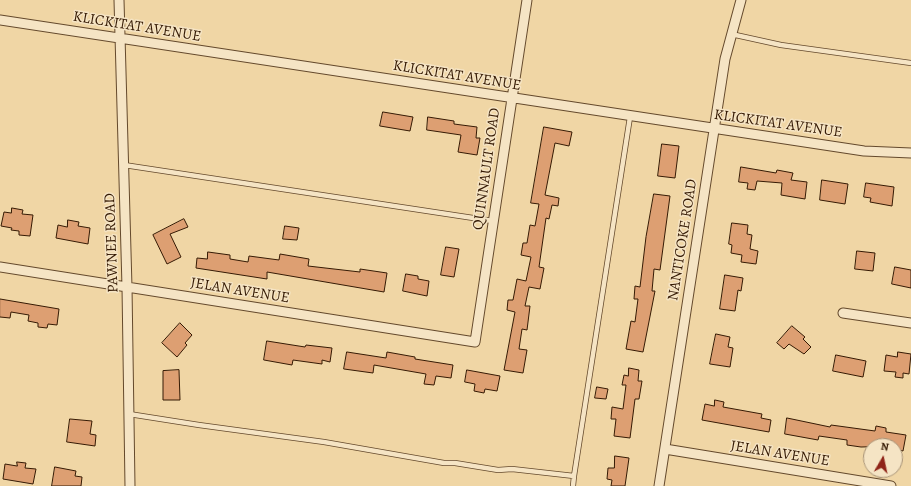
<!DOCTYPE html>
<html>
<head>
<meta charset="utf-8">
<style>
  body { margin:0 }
  #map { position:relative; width:911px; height:486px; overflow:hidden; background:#f0d6a5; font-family:Alegreya,serif }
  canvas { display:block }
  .north { position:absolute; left:863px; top:438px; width:40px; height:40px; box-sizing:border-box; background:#f5e4c4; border:1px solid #a89377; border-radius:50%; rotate:9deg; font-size:11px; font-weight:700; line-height:16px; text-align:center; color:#351a04 }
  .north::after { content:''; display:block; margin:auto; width:14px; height:18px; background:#8f2418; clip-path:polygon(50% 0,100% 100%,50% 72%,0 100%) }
</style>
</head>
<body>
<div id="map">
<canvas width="911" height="486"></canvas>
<div class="north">N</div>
</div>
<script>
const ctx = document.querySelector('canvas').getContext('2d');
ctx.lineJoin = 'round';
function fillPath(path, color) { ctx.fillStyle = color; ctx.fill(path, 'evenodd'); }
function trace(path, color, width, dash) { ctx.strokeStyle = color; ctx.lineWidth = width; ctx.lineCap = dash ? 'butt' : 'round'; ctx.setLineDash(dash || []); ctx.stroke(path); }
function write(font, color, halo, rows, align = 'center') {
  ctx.font = font + ' Alegreya,serif'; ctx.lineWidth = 3; ctx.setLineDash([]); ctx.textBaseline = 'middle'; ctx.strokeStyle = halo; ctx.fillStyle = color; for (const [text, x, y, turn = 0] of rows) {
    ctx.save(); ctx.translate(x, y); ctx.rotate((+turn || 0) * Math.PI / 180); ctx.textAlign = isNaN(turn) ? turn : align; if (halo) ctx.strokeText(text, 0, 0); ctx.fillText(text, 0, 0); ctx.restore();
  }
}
const building = new Path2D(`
  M383 112 413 117 410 131 380 126Z
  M428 117 454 121V124L477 127 476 138H480L477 155 458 152 461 135 427 130Z
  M544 127 572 132 569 146 555 143 545 195 559 198 558 206 552 205 549 219 546 218 539 267 544 268 540 289 529 287 525 306H530L527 330 522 329 519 349 527 350 523 373 504 370 515 312 507 310 508 300H513L517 279 526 281 531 257 521 255 523 243H527L530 225 535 226 539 204 531 203Z
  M662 144 679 146 675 178 658 176Z
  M741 167 776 173 777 170 793 173 791 180 807 182 805 199 781 195 782 183 757 181 755 190 747 189 748 183 739 182Z
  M822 180 848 184 845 204 820 200Z
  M866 183 894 187 892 206 870 202 871 198 864 197Z
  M654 194 670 196 660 270 654 269 652 291H655L643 352 626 349 631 321 635 322 638 299H634L635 286 640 287 646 237Z
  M12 208 23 210 22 214 33 215 30 236 19 235V231L11 230 12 228 1 226 4 212 11 213Z
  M184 219 188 227 170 234 181 257 167 264 153 235Z
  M68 220 79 222 78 226 90 228 88 244 56 238 58 225 67 227Z
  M732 223 748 225 747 234 752 235 750 249 758 251 756 264 741 262 742 255 731 253 732 245 729 244Z
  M285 226 299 228 297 240 283 239Z
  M446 247 459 249 454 277 441 275Z
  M857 251 875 253 873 271 855 269Z
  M208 252 230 255V259L248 262 249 256 279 260 280 254 309 259 308 266 360 272V269L387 273 384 292 267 272V279L196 268 197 258 207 259Z
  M895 267 911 270V288L892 284Z
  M406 274 418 276V279L429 281 427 296 403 291Z
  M725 275 743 278 741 291 738 290 735 311 720 309Z
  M0 299 59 309 57 325 48 324 47 328 38 327V323L28 321 29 315 11 312 10 318 0 317Z
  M180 323 192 335 185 343 187 345 177 357 162 343Z
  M792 326 805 337 803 339 811 347 804 354 789 344 784 349 777 343Z
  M716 334 730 337 728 347 733 348 730 367 710 364Z
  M267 341 305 347 306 345 332 348 330 362 322 360V364L293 360 292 365 264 360Z
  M347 352 386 358 387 352 415 357V359L453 365 451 378 436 376 434 385 424 384 426 374 374 365 373 373 344 369Z
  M898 352 911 354 909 374 903 373V378L895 377 896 372 884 371 886 355 897 357Z
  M836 355 866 361 863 377 833 371Z
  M629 368 639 370 638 381H642L639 399H635L630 438 614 436 616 419H611L612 407 623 409 626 385H622L624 375 628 376Z
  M179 370 180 400H163V371Z
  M467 370 500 376 497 391 485 389 484 393 474 391 475 384 465 382Z
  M597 387 608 389 606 399 595 398Z
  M715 400 724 402 723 407 762 414 761 418 771 420 769 432 702 420 705 404 714 406Z
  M787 418 830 427 831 425 875 431 876 426 886 428V432L906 435 903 451 895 449V446L861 447 847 445V440L819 436 818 440 785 434Z
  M70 419 92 421 90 434 96 435 95 446 67 442Z
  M615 456 629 458 625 486H611L612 480 607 479 608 468H614Z
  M17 462 26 463 25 468 36 469 33 484 3 479 5 464 17 466Z
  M55 467 76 471 75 476 82 477 81 486H52Z`);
fillPath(building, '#dd9f72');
trace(building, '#351a04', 1);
const lane = new Path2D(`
  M731 34 781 45 911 63
  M124 165 493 221
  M129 414 199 425 324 442 444 463H455L498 470 512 469 574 476 573 486
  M574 476 630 117`);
const street = new Path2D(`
  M119 0 127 287 130 486
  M0 20 864 151 911 153
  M0 267 475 342 527 0
  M843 313 911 323
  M665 449 891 486
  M659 486 725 59 741 0`);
trace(lane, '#64492c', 6);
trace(street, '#64492c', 11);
trace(lane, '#f5e4c4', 4.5);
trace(street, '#f5e4c4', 9);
write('15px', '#351a04', '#f5e4c4', [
  ["KLICKITAT AVENUE",137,27,9],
  ["KLICKITAT AVENUE",457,76,9],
  ["KLICKITAT AVENUE",778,124,8],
  ["QUINNAULT ROAD",487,169,-82],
  ["NANTICOKE ROAD",683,240,-81],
  ["PAWNEE ROAD",112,243,-92],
  ["JELAN AVENUE",240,291,9],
  ["JELAN AVENUE",780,454,9]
]);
</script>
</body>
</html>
